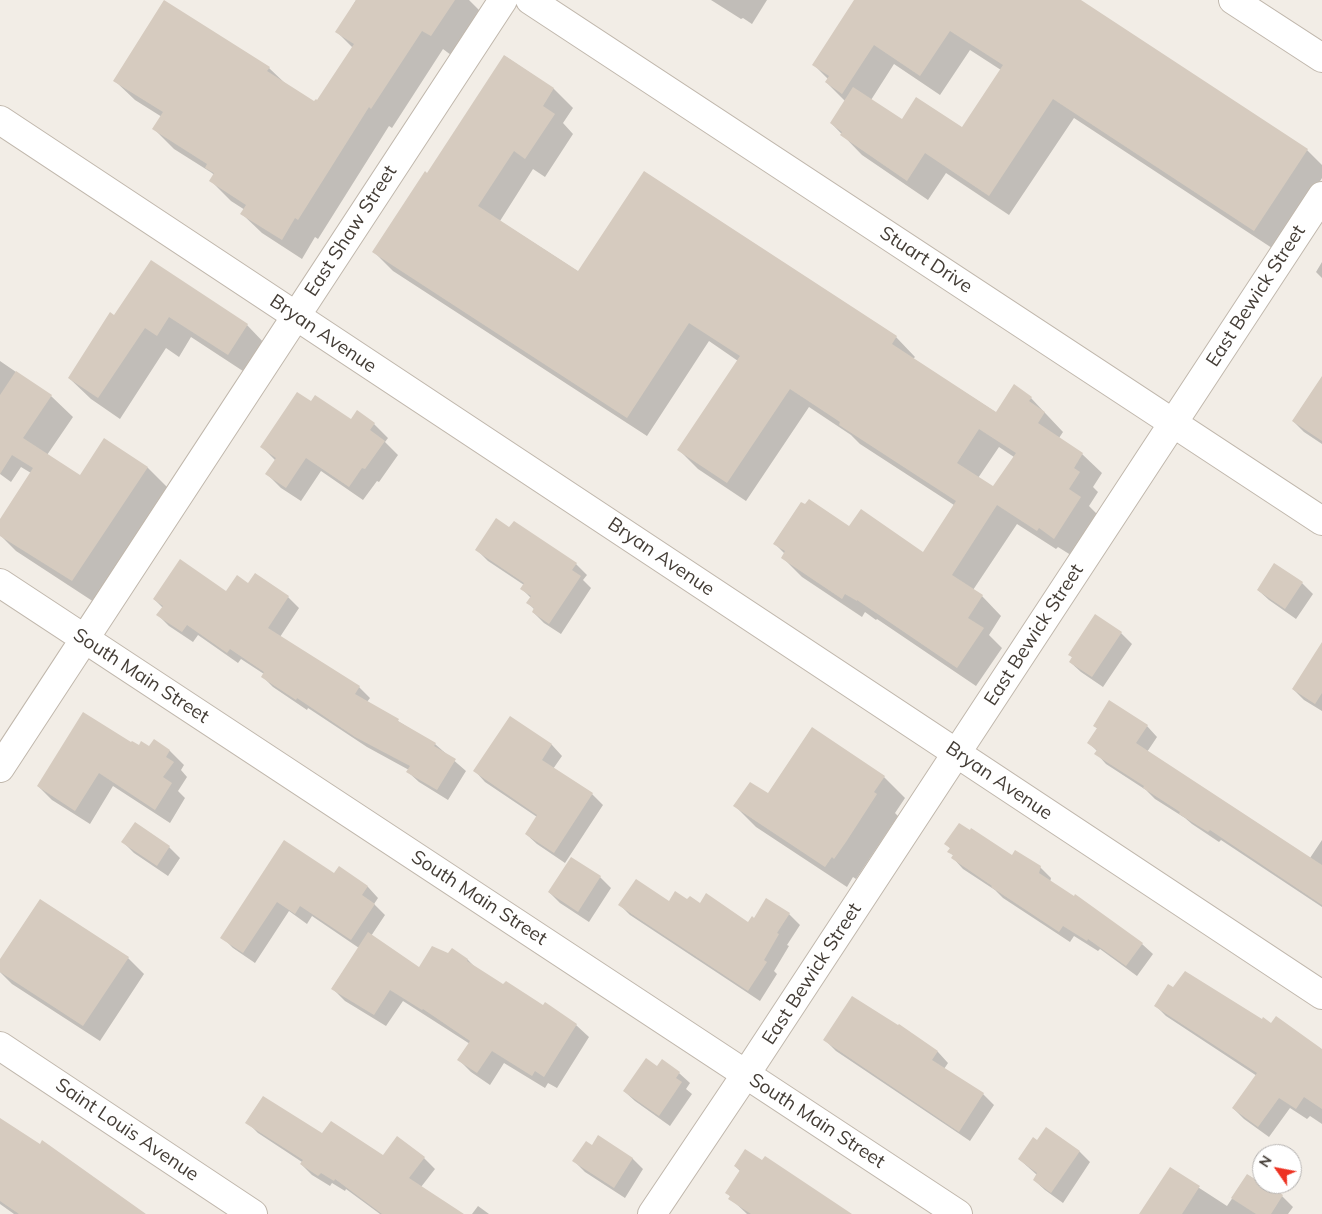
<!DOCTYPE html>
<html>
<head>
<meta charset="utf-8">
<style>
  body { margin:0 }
  #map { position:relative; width:1322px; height:1214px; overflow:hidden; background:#f2ede6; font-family:Mulish,sans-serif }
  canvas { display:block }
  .north { position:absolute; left:1252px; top:1144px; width:50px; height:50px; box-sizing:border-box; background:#fff; border:1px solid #b4b1af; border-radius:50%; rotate:303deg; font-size:14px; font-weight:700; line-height:20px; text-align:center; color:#443d36 }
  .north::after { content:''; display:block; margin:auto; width:18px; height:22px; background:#ed3222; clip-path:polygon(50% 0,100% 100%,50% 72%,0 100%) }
</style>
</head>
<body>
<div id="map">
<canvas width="1322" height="1214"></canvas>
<div class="north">N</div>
</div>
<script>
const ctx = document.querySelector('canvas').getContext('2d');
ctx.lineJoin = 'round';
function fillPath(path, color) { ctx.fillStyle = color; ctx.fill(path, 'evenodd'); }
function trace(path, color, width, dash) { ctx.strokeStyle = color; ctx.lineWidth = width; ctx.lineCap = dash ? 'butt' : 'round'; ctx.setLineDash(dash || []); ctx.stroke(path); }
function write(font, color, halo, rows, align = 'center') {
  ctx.font = font + ' Mulish,sans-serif'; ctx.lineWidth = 4.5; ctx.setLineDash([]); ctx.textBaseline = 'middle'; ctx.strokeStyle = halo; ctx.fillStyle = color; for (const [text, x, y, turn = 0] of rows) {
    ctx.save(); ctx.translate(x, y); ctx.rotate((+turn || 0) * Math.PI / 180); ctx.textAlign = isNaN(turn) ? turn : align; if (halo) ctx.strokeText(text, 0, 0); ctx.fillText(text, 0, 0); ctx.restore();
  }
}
fillPath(new Path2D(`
  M356 0H469L480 11 451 55 443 49 392 128 389 126 318 239 315 237 302 259 262 233 242 214 245 210 231 201 211 181 215 176 212 173 174 149 154 129 162 117 135 100 115 81 269 68 288 86 314 103 318 101 353 48 337 32Z
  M711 0H767L752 24 743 18 741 19Z
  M856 0H1078L1307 150 1322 165V178L1275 250 1074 118 1009 215 946 173 928 200 862 155 831 123 845 101 826 82 828 79 814 65ZM970 50 1001 70 962 129 902 120 871 100 894 64 940 95Z
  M505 56 554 89 573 108 563 123 573 134 545 177 533 169 500 221 579 272 896 337 915 357 913 359 997 413 1031 398 1063 432 1059 438 1082 454 1102 473 1093 487 1098 492 1089 506 1100 517 1074 557 1058 547 1056 549 1017 524 973 590 982 596 1001 616 989 635 1002 648 976 686 877 619 876 620 865 612 862 617 802 577 782 557 785 554 775 544 850 527 923 554 954 505 860 444 851 435 809 407 746 501 698 469 679 450 738 361 709 341 647 436 393 271 374 252 428 174ZM999 447 1014 457 993 488 978 478Z
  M151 262 247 325 268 347 249 375 191 337 179 357 166 348 120 419 91 399 69 378 115 316Z
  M1322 262V278L1316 272Z
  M0 361 51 396 73 417 47 455 80 477 104 440 148 468 169 489 94 602 16 551 0 535V521L31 473 21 467 11 482 0 474Z
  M1322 378V444L1304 432 1293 421Z
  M311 403 351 421 374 424 388 438 385 442 398 455 379 482 377 481 363 500 321 471 301 501 281 488 267 474 276 461 262 447Z
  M510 528 576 564 587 575 583 580 591 588 561 634 544 623 533 612 535 610 528 603 531 598 522 589 524 585 488 561 477 550Z
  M1302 583 1313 594 1296 619 1269 600 1258 590Z
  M248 585 288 597 299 608 280 637 359 687 370 698 367 702 435 744 466 771 448 800 419 782 408 772 409 770 367 747 308 708 307 710 273 687 262 676 264 674 241 659 238 663 198 635 193 642 169 626 158 615 163 608 154 599 227 593Z
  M1095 616 1121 633 1132 644 1103 687 1081 672 1070 662 1073 658 1070 655Z
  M1322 658V711L1304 700 1293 689Z
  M510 718 552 745 562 756 553 769 592 794 603 805 565 863 537 844 526 834 537 817 485 782 475 771Z
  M1094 726H1147L1157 737 1147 752 1310 858 1322 840V907L1221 840 1219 842 1192 824 1185 818 1155 799 1146 790 1106 764 1096 753 1097 751 1089 743 1098 729Z
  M154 741 170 751 184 765 181 770 187 777 178 791 185 798 170 823 113 786 90 824 52 800 38 786 131 744 150 748Z
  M884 777 905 798 895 813 898 816 856 879 853 877 847 887 756 827 735 806 768 795Z
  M123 842 169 847 180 858 168 876 134 853Z
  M284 842 334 875 339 868 368 887 378 898 374 904 385 915 371 936 419 968 448 955 452 949 468 960 477 969 503 986 576 1025 589 1037 557 1088 548 1083 545 1088 504 1063 490 1085 471 1072 459 1060 470 1044 403 1001 386 1026 345 1001 332 988 359 948 312 916 307 924 289 911 255 963 233 948 222 937Z
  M946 844 1012 857 1040 867 1051 878 1050 882 1142 944 1153 954 1137 976 1100 949 1098 951 1074 936 1070 942 1003 898 995 890 963 869 953 858 954 856 949 852 951 849Z
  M600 877 611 888 589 922 560 903 549 892Z
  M687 900 749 924 754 919 767 900 789 914 800 925 787 945 789 946 774 971 777 974 760 1001 630 915 620 905Z
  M128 958 144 974 100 1041 12 984 0 972V961Z
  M1156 1006 1272 1025 1322 1050V1124L1310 1116 1307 1119 1290 1108 1269 1137 1244 1119 1233 1108 1257 1076 1166 1016Z
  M899 1026 938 1052 948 1063 944 1069 983 1094 994 1105 970 1141 836 1051 825 1040Z
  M657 1068 679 1073 690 1083 686 1089 692 1094 670 1126 635 1101 624 1091Z
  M0 1120 145 1214H14L0 1204Z
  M247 1122 323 1135 383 1157 424 1158 435 1169 421 1187 462 1214H380L346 1189 345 1191 332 1183 330 1186 312 1175 301 1164 302 1162 258 1133Z
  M1046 1129 1080 1152 1090 1162 1063 1203 1045 1190 1034 1180 1037 1175 1019 1159 1037 1141Z
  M592 1147 632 1158 643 1169 625 1198 585 1172 574 1161Z
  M735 1166 850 1214H747L730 1198 731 1197 727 1193 741 1172Z
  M1170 1169 1227 1206 1248 1175 1282 1196 1293 1207 1288 1214H1141Z
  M478 1206 489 1214H472Z`), '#0003');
fillPath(new Path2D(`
  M164 0 270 67 267 71 314 101 316 99 317 100 354 44 335 32 356 0H455L431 36 422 31 371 109 369 107 298 220 295 218 282 240 240 214 246 205 209 181 214 173 205 168 207 164 152 129 163 112 113 81Z
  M854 0H1081L1308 149 1254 231 1053 99 989 196 925 153 907 181 840 135 842 132 830 123 853 87 902 119 916 97 962 127 1003 65 950 31 920 76 874 45 842 94 825 82 829 76 812 65Z
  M504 55 554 88 543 106 555 114 525 159 514 151 478 206 578 271 644 171 897 336 892 344 996 412 1014 384 1032 397 1029 401 1045 412 1038 423 1083 453 1074 468 1080 472 1069 489 1081 497 1054 539 1039 528 1037 531 997 505 952 575 983 595 968 618 984 628 957 668 857 600V601L845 594 842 599 781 558 785 551 773 544 801 502 805 504 809 499 849 526 861 509 923 552 956 501 839 425 840 422 790 389 727 483 677 450 740 356 689 323 627 418 372 252 425 171 427 173ZM979 429 1016 453 993 486 957 463Z
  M151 260 248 324 228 355 169 317 157 336 145 328 98 398 68 378 110 312 114 315Z
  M16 371 52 395 23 438 80 475 104 438 148 467 72 581 0 536V519L33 468 12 455 0 474V395Z
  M1322 376V441L1292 421Z
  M297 392 311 401 315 395 351 419 357 410 375 423 370 430 385 441 365 469 362 468 349 487 306 458 286 488 265 474 276 458 260 447Z
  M496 518 509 527 514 521 577 563 572 570 581 576 549 624 532 612 534 608 526 603 531 596 520 589 524 583 475 550Z
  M180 559 226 591 237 575 248 583 255 573 289 596 268 628 360 686 355 694 399 719 398 721 436 743 434 746 456 759 437 790 406 772 410 766 355 737 297 698 296 700 261 677 264 672 230 649 227 653 187 625 182 632 156 615 163 606 153 599Z
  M1274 563 1303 582 1285 609 1257 590Z
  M1095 614 1122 632 1092 677 1069 662 1072 657 1068 655Z
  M1322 642V693L1315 704 1292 689Z
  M1109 700 1148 725 1136 743 1322 865V905L1210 830 1208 832 1179 814 1180 812 1143 788 1144 786 1094 754 1097 750 1087 743 1097 728 1093 726Z
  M83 712 131 742 132 741 139 745 141 741 149 746 154 739 170 750 166 757 174 762 163 777 172 783 155 810 99 773 75 811 37 786Z
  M510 716 552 744 542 760 593 793 554 853 525 834 537 815 473 771Z
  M812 727 885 776 874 792 877 794 846 842 834 859 832 857 825 867 733 806 750 782 768 793Z
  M135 822 170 846 157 866 121 842Z
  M959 823 970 830 971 828 1012 855 1015 850 1041 866 1039 873 1074 896 1075 894 1143 943 1126 966 1088 939 1087 941 1063 926 1059 932 991 887 992 886 951 858 953 855 947 852 950 848 944 844Z
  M284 840 334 873 339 866 368 886 362 895 375 904 351 940 300 906 295 914 277 902 243 953 220 938Z
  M571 857 601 876 578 912 548 892Z
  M636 879 669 901 675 891 687 899 690 896 700 903 706 893 748 922 752 916 754 918 766 898 790 913 777 933 779 934 764 960 767 962 748 991 618 905Z
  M40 899 129 957 83 1026 0 972V959Z
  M368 932 419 967 432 946 448 953 452 948 468 959 467 961 503 984 506 981 543 1005 545 1002 577 1024 544 1077 535 1071 532 1076 492 1051 477 1073 457 1060 470 1041 423 1009 422 1010 390 990 374 1015 331 989Z
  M1185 971 1262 1019 1263 1017 1271 1023 1276 1016 1322 1049V1109L1304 1097 1296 1109 1279 1098 1258 1127 1232 1108 1257 1073 1154 1006 1168 984 1173 987Z
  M852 996 898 1025 899 1024 938 1051 932 1060 984 1093 959 1132 823 1040Z
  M646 1058 657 1066 662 1059 680 1072 676 1078 682 1082 659 1116 623 1091Z
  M263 1096 322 1133 331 1121 383 1155 397 1136 425 1157 409 1178 464 1214H382L335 1179 334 1181 321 1173 318 1176 300 1164 303 1160 245 1123Z
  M0 1118 40 1144 42 1140 146 1214H19L0 1201Z
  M1046 1127 1080 1151 1051 1193 1033 1180 1037 1173 1018 1159 1033 1137 1037 1140Z
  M598 1135 633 1158 614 1188 572 1161 586 1141 592 1145Z
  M745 1149 762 1160 765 1156 852 1214H751L728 1199 730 1196 725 1193 740 1170 734 1166Z
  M1170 1167 1200 1186 1182 1214H1139Z
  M1247 1174 1256 1180 1258 1178 1262 1181V1184H1267L1283 1195 1271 1214H1256L1231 1198Z`), '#d6cbbf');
const minor = new Path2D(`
  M530 0 1322 521
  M1233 0 1322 58
  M0 120 1322 995
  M0 583 958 1214
  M0 768 503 0
  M0 1046 253 1214
  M652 1214 746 1074 1322 196`);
trace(minor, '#c0b7ac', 30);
trace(minor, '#fff', 28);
write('19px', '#443d36', '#fff', [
  ["East Shaw Street",351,231,-57],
  ["Stuart Drive",926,260,33],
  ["East Bewick Street",1256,296,-57],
  ["Bryan Avenue",323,334,34],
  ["Bryan Avenue",661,557,34],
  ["East Bewick Street",1034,635,-57],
  ["South Main Street",141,676,33],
  ["Bryan Avenue",999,781,34],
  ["South Main Street",479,898,33],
  ["East Bewick Street",812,974,-57],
  ["South Main Street",817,1121,33],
  ["Saint Louis Avenue",127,1130,34]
]);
</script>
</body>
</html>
